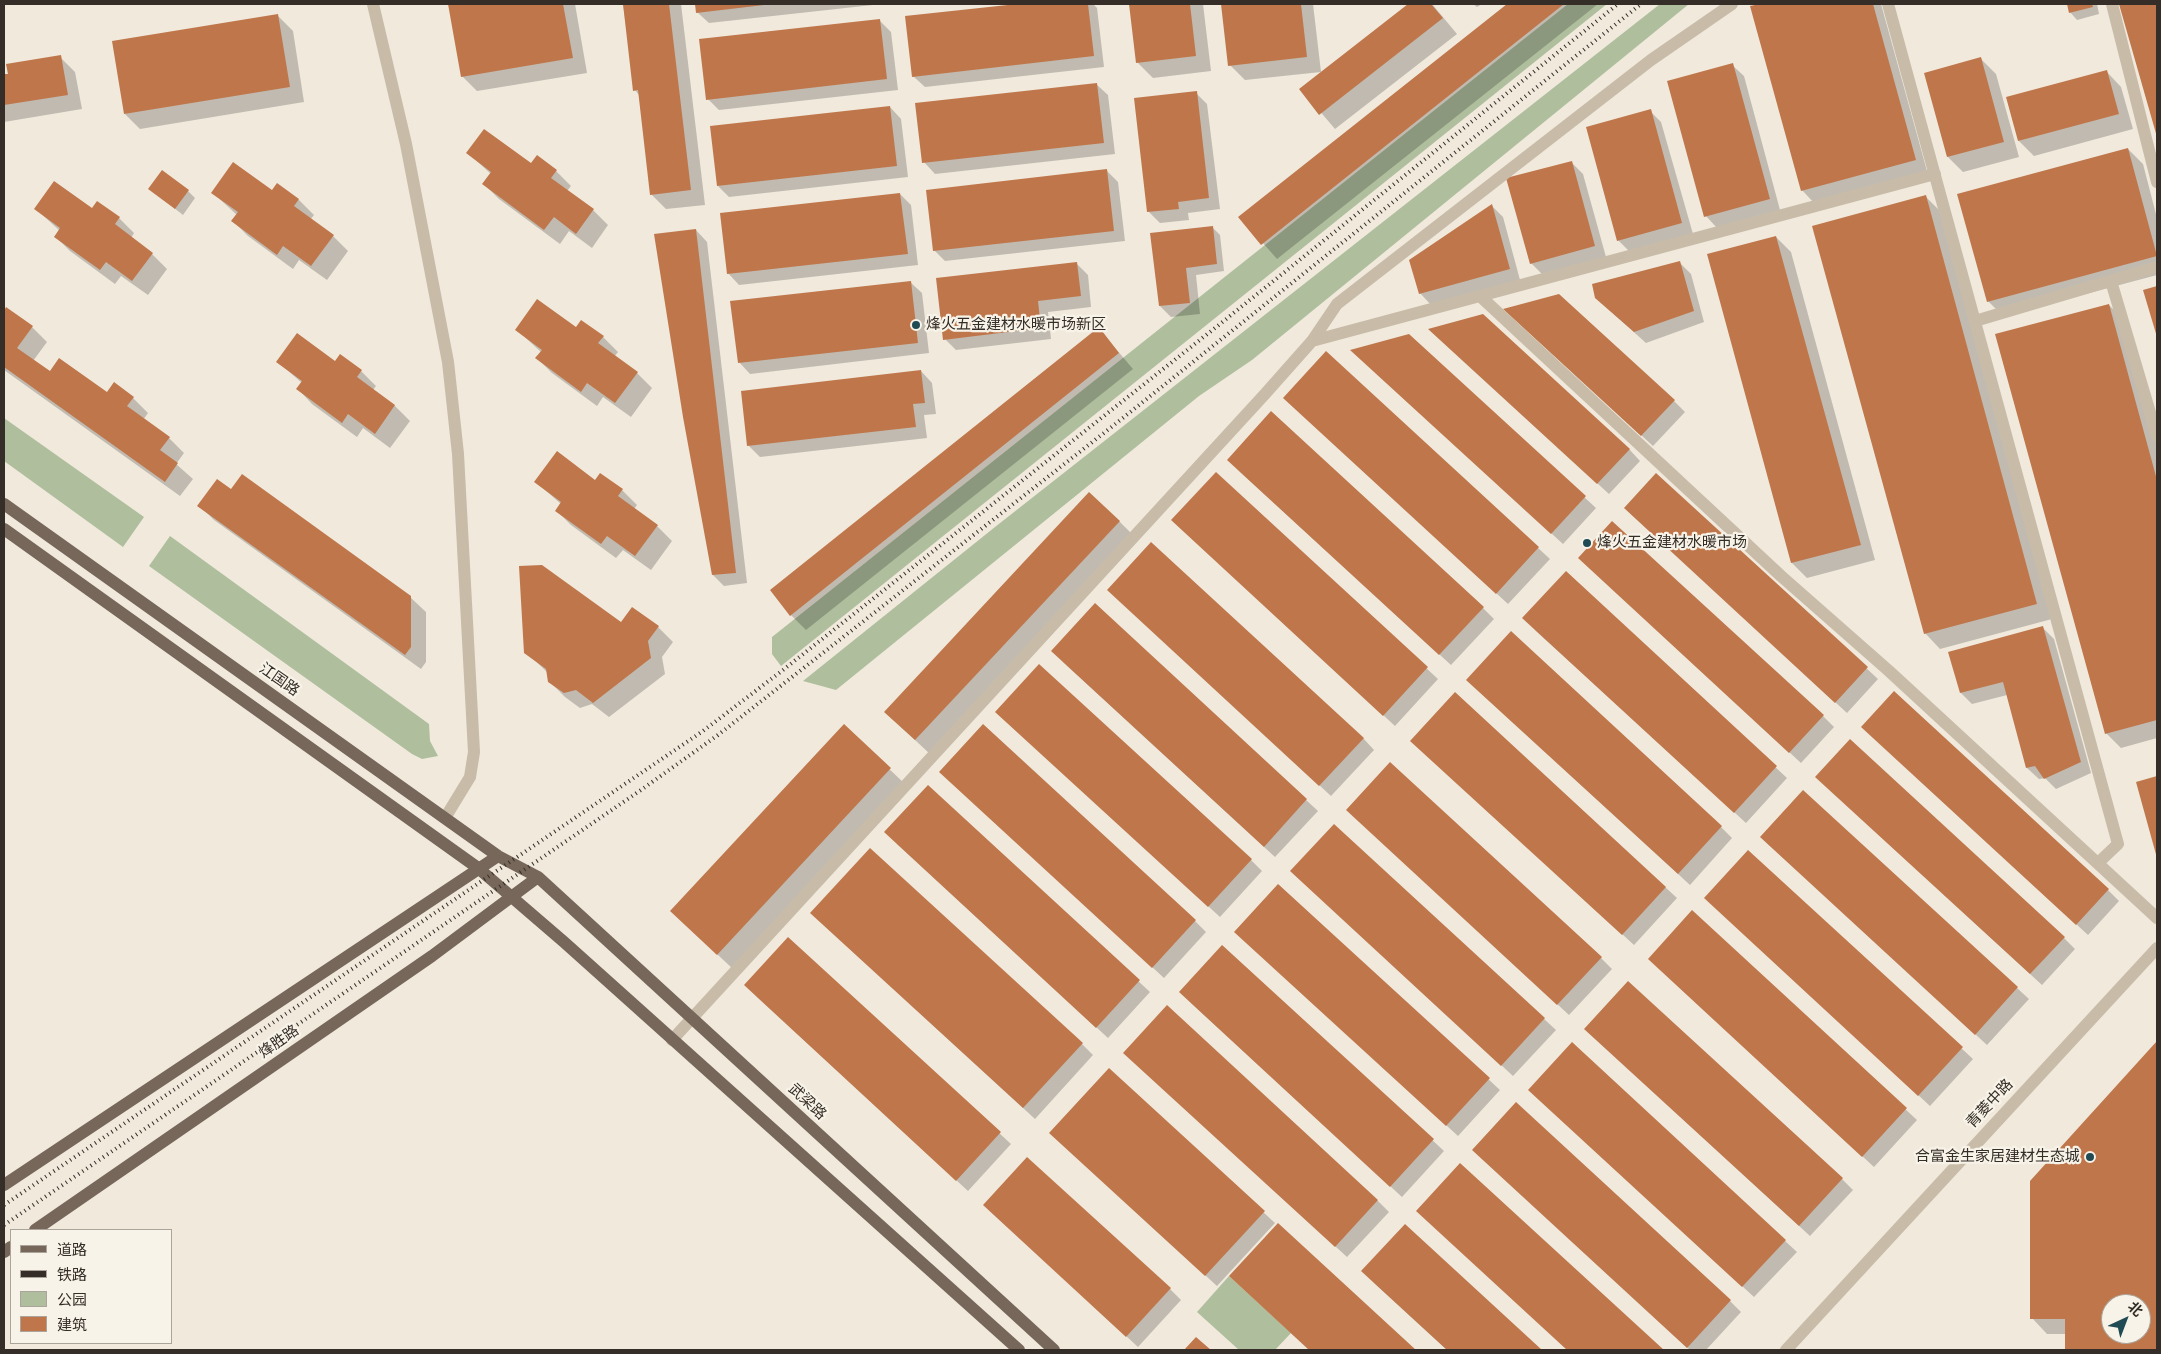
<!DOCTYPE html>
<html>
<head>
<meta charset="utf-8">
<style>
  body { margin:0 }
  #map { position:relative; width:2161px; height:1354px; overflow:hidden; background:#f0e9dc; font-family:"Space Grotesk","Noto Sans SC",sans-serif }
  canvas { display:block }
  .frame { position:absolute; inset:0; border:5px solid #352e28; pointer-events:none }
  .legend { position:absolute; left:10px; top:1229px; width:162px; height:115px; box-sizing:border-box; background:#f8f3e8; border:1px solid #aaa49b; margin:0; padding:6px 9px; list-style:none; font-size:15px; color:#352e28 }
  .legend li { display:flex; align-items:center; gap:10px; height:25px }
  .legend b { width:25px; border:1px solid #aaa49b }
  .north { position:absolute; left:2101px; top:1294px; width:50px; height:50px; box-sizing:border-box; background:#f8f3e8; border:1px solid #aaa49b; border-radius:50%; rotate:43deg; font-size:14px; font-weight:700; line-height:20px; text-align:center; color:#352e28 }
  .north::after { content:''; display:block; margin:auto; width:18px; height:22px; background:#204a54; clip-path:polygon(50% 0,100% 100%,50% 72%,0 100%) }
</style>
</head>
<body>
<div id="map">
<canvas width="2161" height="1354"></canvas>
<div class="frame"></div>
<ul class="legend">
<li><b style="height:6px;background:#76675a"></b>道路</li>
<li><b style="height:6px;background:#352e28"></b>铁路</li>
<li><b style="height:14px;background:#afbf9d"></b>公园</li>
<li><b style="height:14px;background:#bf764b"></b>建筑</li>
</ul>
<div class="north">北</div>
</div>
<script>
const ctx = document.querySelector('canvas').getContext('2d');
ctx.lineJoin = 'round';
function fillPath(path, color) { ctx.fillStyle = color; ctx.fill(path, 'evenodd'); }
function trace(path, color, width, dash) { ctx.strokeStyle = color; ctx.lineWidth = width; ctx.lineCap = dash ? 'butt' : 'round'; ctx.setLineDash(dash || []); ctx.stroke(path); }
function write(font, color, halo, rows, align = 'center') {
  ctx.font = font + ' "Space Grotesk","Noto Sans SC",sans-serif'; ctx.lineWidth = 4.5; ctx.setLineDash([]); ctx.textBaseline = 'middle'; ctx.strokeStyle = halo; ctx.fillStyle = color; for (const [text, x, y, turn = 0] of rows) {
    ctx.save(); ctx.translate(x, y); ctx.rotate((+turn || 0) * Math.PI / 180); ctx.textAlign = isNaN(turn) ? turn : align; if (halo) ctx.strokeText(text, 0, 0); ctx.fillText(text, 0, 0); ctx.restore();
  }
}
fillPath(new Path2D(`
  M1568 4H1607L781 666 772 654V637Z
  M1660 4H1689L1252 360 1199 396 836 690 803 681 995 527Z
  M4 418 144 517 123 547 4 461Z
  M170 536 429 724 430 741 438 756 422 759 412 754 149 566Z
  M1229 1276 1291 1333 1275 1350H1239L1197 1312Z`), '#afbf9d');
fillPath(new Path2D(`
  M450 4H575L587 73 477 91 462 76Z
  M623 4H681L705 205 666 209 651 194 639 95 635 90Z
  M696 4H882L709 23 697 12Z
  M1028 4H1093L1097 8 1104 67 925 87 913 76 907 17Z
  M1131 4H1203L1211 71 1153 78 1138 63Z
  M1222 4H1313L1321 72 1245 80 1230 65Z
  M1410 4H1432L1457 34 1335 129 1301 89Z
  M1473 4H1482L1477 7Z
  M1509 4H1598L1277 259 1240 217Z
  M1764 4H1881L1927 171 1813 202 1802 190 1752 7Z
  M2068 4H2097L2099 14 2077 20 2070 12Z
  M2121 4H2157V135Z
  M277 15 293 31 304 102 140 129 125 114Z
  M879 20 891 32 898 90 719 110 708 99Z
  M60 57 75 72 82 109 4 122V76Z
  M1981 59 1996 74 2019 157 1963 172 1948 157Z
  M1732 65 1744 76 1780 210 1717 228 1706 216Z
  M2106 71 2121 87 2133 129 2034 156 2019 141Z
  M1096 84 1108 95 1115 154 935 174 924 162Z
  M1196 93 1207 104 1220 209 1188 213 1189 220 1160 223 1149 212Z
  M890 107 901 119 908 177 729 197 718 186Z
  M1650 111 1661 122 1693 234 1629 251 1618 240Z
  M2128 149 2143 164 2157 218V275L2003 316 1988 301Z
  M468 153 556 171 571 186 567 191 593 210 608 225 592 248 569 231 560 244 499 199 484 184 491 174Z
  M1571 162 1583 174 1606 257 1542 274 1531 263Z
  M1107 171 1118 182 1125 241 945 261 934 250Z
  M277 185 299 200 314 215 310 220 333 236 348 251 327 280 299 260 293 269 248 236 233 221 237 215 212 192H272Z
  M150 189 188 191 195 198 183 215Z
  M900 194 911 205 918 265 739 285 728 273Z
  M1926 197 1941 212 2052 619 1940 649 1925 633Z
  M1492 206 1503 217 1520 280 1431 305 1420 293Z
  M36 209 92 210 119 218 134 233 131 238 152 254 167 269 148 295 121 276 115 284 70 251 55 236 60 231Z
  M1212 227 1220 235 1224 271 1196 275 1200 314 1171 317 1160 306Z
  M696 230 707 242 747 583 724 586 713 575Z
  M1776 237 1791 252 1875 560 1807 578 1792 563 1708 255Z
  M1076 263 1088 275 1091 307 1048 312 1051 339 956 350 945 339Z
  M1680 263 1691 274 1704 322 1646 343 1596 298Z
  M910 282 922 293 929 353 750 374 739 362Z
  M2109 305 2124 320 2157 442V738L2121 748 2106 733Z
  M7 309 32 327 47 342 33 361 50 372 107 394 133 398 148 413 143 420 169 438 184 453 176 464 193 479 180 496 4 370V313Z
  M1516 320 1674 401 1685 412 1653 446Z
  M516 329H576L603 337 618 352 614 357 637 373 652 388 631 417 603 397 597 406 552 373 537 358 541 352Z
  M1099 329 1133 369 806 630 791 615Z
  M1409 336 1596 508 1563 544 1363 361Z
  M1441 340 1629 449 1640 461 1609 494Z
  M1327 353 1550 559 1508 604 1296 409Z
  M278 362H335L361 371 376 386 373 390 395 406 410 421 390 448 363 428 357 437 312 404 298 389 302 383Z
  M921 371 932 383 936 414 924 415 927 438 760 457 749 446 742 392Z
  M1239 471 1483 608 1494 619 1451 665Z
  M1216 474 1438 679 1395 726 1184 531Z
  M1656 474 1878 679 1847 713 1625 508Z
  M596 481 622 490 637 505 634 509 657 526 672 541 651 570 623 550 616 558 571 525 556 510 561 504 536 482Z
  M231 491 410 597 426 612V662L421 669 214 520 199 505Z
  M1119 521 1134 536 930 754 901 727Z
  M1591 569 1823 716 1834 727 1801 763Z
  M1566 573 1787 778 1746 823 1535 630Z
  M1120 601 1363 738 1374 750 1331 796Z
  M1095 605 1318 811 1275 857 1063 662Z
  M621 624 658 627 673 642 662 657 665 674 609 717 592 704 580 708 565 697 549 681 548 673 526 652Z
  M2043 628 2054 639 2091 773 2056 789 2045 778 2039 779 2027 768 2007 695 1972 704 1961 693 1950 653Z
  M1479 691 1721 827 1732 838 1690 885Z
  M1008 723 1251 860 1262 871 1220 917Z
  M844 726 905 784 733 969 687 926Z
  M1874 738 2108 890 2119 901 2088 935Z
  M1423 752 1665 887 1677 898 1634 945Z
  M2157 777V856L2138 782Z
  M952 783 1195 921 1206 932 1164 978Z
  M928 787 1150 992 1108 1038 897 844Z
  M1828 788 2064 938 2075 949 2042 985Z
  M1803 792 2029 999 1987 1045 1773 848Z
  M1359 821 1601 958 1612 969 1569 1015Z
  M1334 825 1556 1030 1513 1076 1303 882Z
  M1748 852 1973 1059 1930 1106 1717 909Z
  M1279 885 1500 1090 1458 1136 1247 943Z
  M1692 912 1917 1120 1874 1167 1661 970Z
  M823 924 1082 1044 1093 1055 1035 1119Z
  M788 938 1011 1144 968 1191 756 996Z
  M1223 946 1444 1151 1402 1197 1191 1003Z
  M1597 1040 1842 1179 1853 1190 1810 1236Z
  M2157 1043V1350H2067V1334H2047L2032 1318V1181ZM2111 1304H2141V1334H2111Z
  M1572 1044 1797 1252 1754 1297 1541 1101Z
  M1136 1064 1377 1200 1389 1212 1347 1257Z
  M1109 1070 1275 1223 1217 1286 1062 1144Z
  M1485 1161 1730 1301 1741 1312 1706 1350H1690Z
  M1460 1165 1662 1350H1568L1429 1222Z
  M996 1216 1170 1289 1181 1300 1138 1347Z
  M1278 1225 1414 1350H1310L1246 1291Z
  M1405 1225 1541 1350H1447L1373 1282Z`), '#0003');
fillPath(new Path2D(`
  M448 4H563L573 58 461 77Z
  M623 4H669L691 190 650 195 638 90 633 91Z
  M695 4H764V5L696 13Z
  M1017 4H1088L1094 56 912 77 905 16Z
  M1129 4H1190L1196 56 1136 63Z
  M1221 4H1301L1307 57 1228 66Z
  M1408 4H1431L1443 18 1319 115 1299 89Z
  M1507 4H1564L1261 245 1238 217Z
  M1760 4H1873L1916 160 1801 191 1750 6Z
  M2067 4H2092L2093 7 2069 13Z
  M2119 4H2157V137Z
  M278 14 290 87 124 114 112 41Z
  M880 19 887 79 706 100 699 39Z
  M61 55 68 95 4 105V74H8L6 64Z
  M1981 57 2004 142 1947 157 1924 73Z
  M1733 63 1770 199 1704 217 1667 81Z
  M2107 70 2119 114 2018 141 2006 97Z
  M1097 83 1104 143 922 163 915 103Z
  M1197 91 1209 198 1178 202 1179 209 1147 212 1134 98Z
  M890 106 897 166 717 186 710 126Z
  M1651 109 1682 223 1617 241 1586 127Z
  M484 129 531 163 537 155 557 170 551 178 594 209 576 234 554 217 544 230 482 184 491 172 466 153Z
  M2128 148 2157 256 1987 302 1957 194Z
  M1572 161 1595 246 1530 264 1506 178Z
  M233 162 272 190 277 183 299 199 294 206 334 235 311 266 283 246 277 255 231 221 238 212 211 193Z
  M1107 169 1114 231 933 251 926 190Z
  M162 170 189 190 175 209 148 189Z
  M54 181 92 208 97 201 120 217 115 224 153 253 132 281 106 262 100 270 54 237 60 228 34 209Z
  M900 193 908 254 727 274 720 213Z
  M1926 195 2037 604 1924 634 1812 226Z
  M1492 204 1510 269 1419 294 1409 260Z
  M1213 226 1217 264 1186 268 1190 303 1159 306 1150 233Z
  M696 229 736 573 712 575 683 417 654 234Z
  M1776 236 1861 545 1791 563 1707 254Z
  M1680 261 1694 311 1634 332 1595 298 1592 284Z
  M1077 262 1081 296 1038 301 1041 328 943 340 936 278Z
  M911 281 918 343 738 363 730 301Z
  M2157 286V337L2143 290Z
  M1559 294 1675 400 1641 436 1503 309Z
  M537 299 576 327 581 320 604 336 598 343 638 372 615 403 587 383 581 392 535 358 542 350 515 330Z
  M2109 304 2157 480V720L2105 734 1995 334Z
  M6 307 33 326 17 348 50 371 59 358 107 392 114 382 134 397 127 406 170 437 160 450 178 463 165 482 4 367V311Z
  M1483 314 1630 449 1597 484 1428 329Z
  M1099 327 1119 353 790 616 770 590Z
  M297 333 335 361 340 354 362 370 357 377 395 405 375 434 348 414 342 423 296 389 302 381 276 362Z
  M1409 334 1586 496 1551 534 1350 350Z
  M1326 351 1539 547 1496 594 1283 398Z
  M921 370 925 403 913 404 916 427 747 446 741 391Z
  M1271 411 1484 607 1439 655 1227 460Z
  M557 451 595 480 600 473 623 489 618 496 658 525 635 556 607 536 601 544 555 511 561 502 534 482Z
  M1216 472 1428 667 1383 716 1171 520Z
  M1656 473 1868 667 1835 703 1624 508Z
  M242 474 411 596V647L405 655 197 506 217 479 231 489Z
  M1089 492 1120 521 915 740 884 712Z
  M1612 521 1824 715 1789 753 1578 558Z
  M1151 542 1364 738 1319 786 1107 590Z
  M542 565 621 622 632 607 659 626 648 641 651 658 593 703 576 690 564 693 548 682 546 669 524 653 519 566Z
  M1566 571 1777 766 1734 813 1522 618Z
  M1095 603 1307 799 1264 847 1051 651Z
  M2043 626 2081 762 2044 779 2035 766 2026 768 2003 682 1960 693 1948 652Z
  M1511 631 1722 826 1678 874 1466 680Z
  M1039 664 1252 859 1208 907 995 712Z
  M1894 691 2109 889 2076 925 1861 727Z
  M1455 692 1666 887 1622 935 1410 741Z
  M844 724 891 768 717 955 670 911Z
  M983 724 1196 920 1152 968 939 772Z
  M1850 739 2065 937 2030 974 1815 777Z
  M1390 762 1602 957 1557 1005 1346 810Z
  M2157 776V858L2136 782Z
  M928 785 1140 980 1096 1028 884 832Z
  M1803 790 2018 987 1975 1035 1760 837Z
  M1334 824 1545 1018 1501 1066 1290 871Z
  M870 848 1083 1043 1023 1108 810 913Z
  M1748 850 1963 1047 1918 1096 1704 898Z
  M1278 884 1490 1078 1446 1126 1234 932Z
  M1692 910 1907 1108 1862 1157 1648 959Z
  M788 937 1001 1132 956 1181 744 985Z
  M1222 945 1434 1139 1390 1187 1179 992Z
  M1628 981 1843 1178 1799 1226 1584 1029Z
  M1167 1005 1378 1200 1335 1247 1123 1053Z
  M2157 1041V1350H2065V1319H2030V1181ZM2111 1304H2141V1334H2111Z
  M1572 1042 1786 1240 1742 1287 1528 1090Z
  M1109 1068 1265 1211 1205 1276 1049 1133Z
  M1516 1102 1731 1300 1687 1348 1472 1150Z
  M1027 1157 1171 1288 1126 1337 983 1205Z
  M1460 1163 1664 1350H1567L1416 1211Z
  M1278 1223 1416 1350H1309L1229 1276Z
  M1405 1224 1542 1350H1447L1361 1271Z
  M1196 1337 1211 1350H1184Z`), '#bf764b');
trace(new Path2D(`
  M373 4 406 144 448 362 458 454 474 752 470 777 445 818
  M1888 4 2118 844 2098 863
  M2112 4 2157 182
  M2111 281 2157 436
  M1480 296 1781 576 1889 671 2157 918
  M1975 321 2157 267
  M1312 341 1935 174
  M672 1040 1265 394 1312 341 1337 304 1651 60 1732 4
  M1786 1350 2157 948`), '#c8bba8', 12);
trace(new Path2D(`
  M4 504 498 856 538 877 1054 1350
  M4 529 478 868 564 942 1019 1350
  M4 1185 498 856
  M35 1230 432 956 538 877
  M4 1252 11 1247`), '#76675a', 12);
trace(new Path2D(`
  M4 1205 703 731 783 670 1215 328 1618 4
  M4 1225 641 790 718 735 1109 429 1641 4`), '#352e28', 4, [1, 4]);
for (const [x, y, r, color] of [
  [916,325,5,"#204a54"],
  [1587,543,5,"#204a54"],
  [2090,1157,5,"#204a54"]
]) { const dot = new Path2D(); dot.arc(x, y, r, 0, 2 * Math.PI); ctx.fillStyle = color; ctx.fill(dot); trace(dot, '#f8f3e8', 2); }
write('15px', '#352e28', '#f8f3e8', [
  ["烽火五金建材水暖市场新区",926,325],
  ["烽火五金建材水暖市场",1597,543],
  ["合富金生家居建材生态城",2080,1157,"right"]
], 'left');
write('15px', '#352e28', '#f8f3e8', [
  ["江国路",279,680,35],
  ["烽胜路",279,1042,-35],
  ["武梁路",807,1102,43],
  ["青菱中路",1990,1104,-47]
]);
</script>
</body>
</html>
